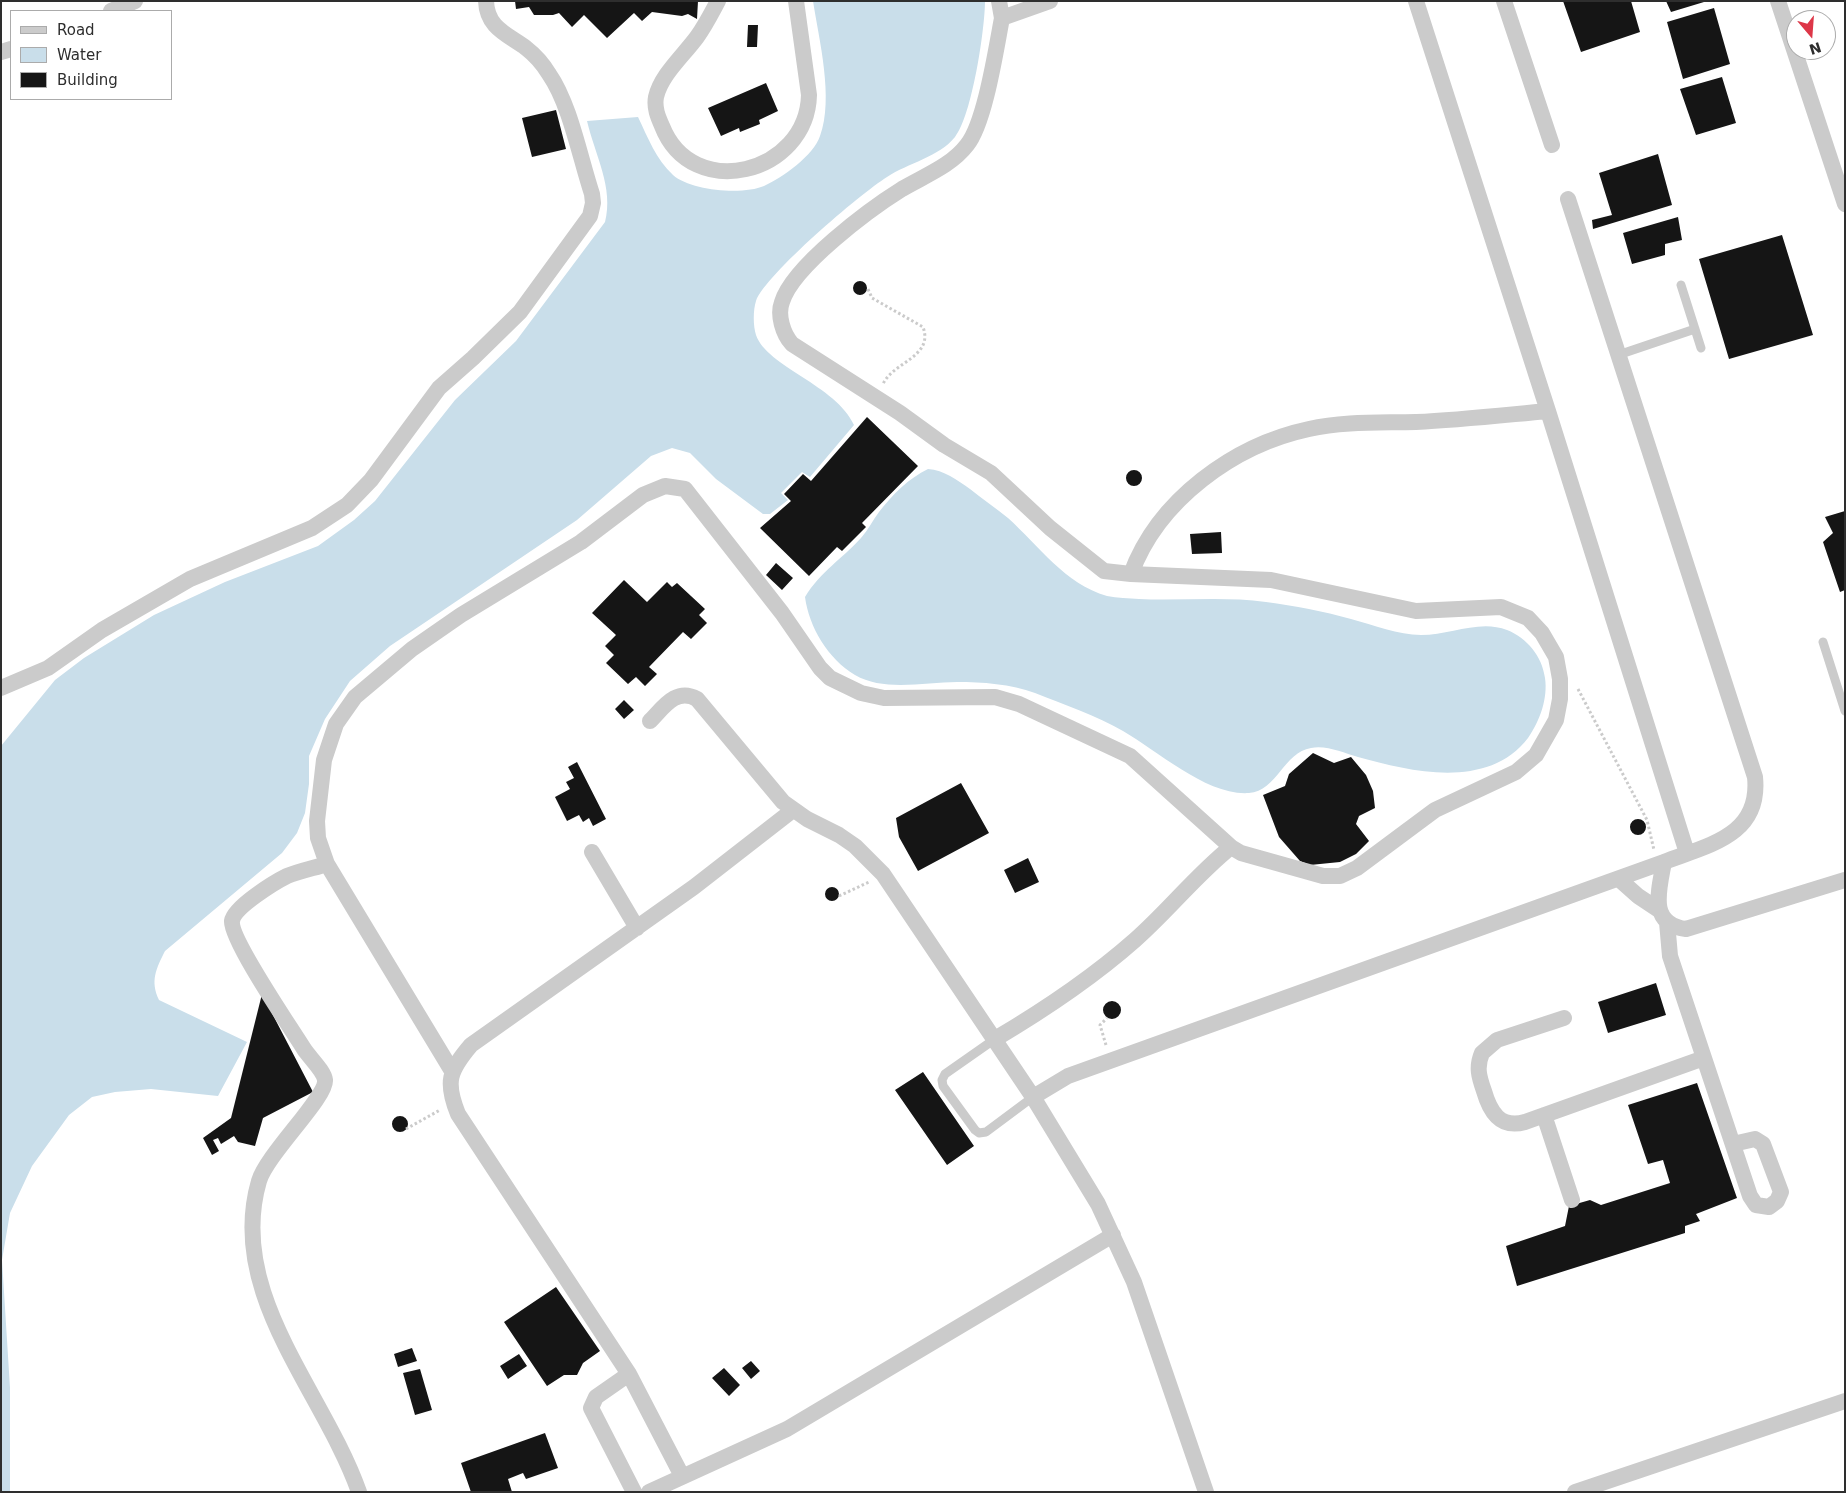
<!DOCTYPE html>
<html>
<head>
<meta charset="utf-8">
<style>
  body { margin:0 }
  #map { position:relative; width:1846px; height:1493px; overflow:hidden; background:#fff; font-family:"DejaVu Sans",sans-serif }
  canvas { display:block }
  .frame { position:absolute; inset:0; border:2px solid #2e2e2e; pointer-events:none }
  .legend { position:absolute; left:10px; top:10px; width:162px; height:90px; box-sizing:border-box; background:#fff; border:1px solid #ababab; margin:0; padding:6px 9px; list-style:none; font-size:15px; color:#2e2e2e }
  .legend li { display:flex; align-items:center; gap:10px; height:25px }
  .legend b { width:25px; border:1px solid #ababab }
  .north { position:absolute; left:1786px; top:10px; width:50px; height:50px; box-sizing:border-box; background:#fff; border:1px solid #ababab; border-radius:50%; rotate:162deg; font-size:14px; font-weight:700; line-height:20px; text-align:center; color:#2e2e2e }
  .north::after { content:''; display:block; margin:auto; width:18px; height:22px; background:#dd3748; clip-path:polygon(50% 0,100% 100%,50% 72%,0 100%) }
</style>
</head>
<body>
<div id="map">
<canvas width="1846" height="1493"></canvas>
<div class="frame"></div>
<ul class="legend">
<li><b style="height:6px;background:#cbcbcb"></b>Road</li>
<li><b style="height:14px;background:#c9deea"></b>Water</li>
<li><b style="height:14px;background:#151515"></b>Building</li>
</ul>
<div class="north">N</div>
</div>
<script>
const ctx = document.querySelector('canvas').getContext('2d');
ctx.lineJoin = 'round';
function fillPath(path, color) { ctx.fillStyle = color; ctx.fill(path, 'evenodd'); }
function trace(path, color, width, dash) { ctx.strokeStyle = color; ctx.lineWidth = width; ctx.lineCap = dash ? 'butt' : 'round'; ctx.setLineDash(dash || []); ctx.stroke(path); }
fillPath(new Path2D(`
  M813 1H985C985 29 972 116 955 137 939 157 908 163 887 177 860 194 766 274 756 301 753 310 753 326 756 335 767 367 836 385 854 425L810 477 802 472 781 493 788 500 770 514H763L716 479 690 453 672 448 651 456 577 520 390 646 350 681 325 719 309 756V784L305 813 297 833 282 853 165 951C156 969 150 981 159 1000L247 1042 218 1096 151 1089 115 1092 92 1097 69 1115 32 1166 10 1213 2 1260 10 1388V1492H1V746L55 680 84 658 154 615 225 582 318 546 354 520 375 501 455 400 516 341 605 222C614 188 595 155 587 121L638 117C648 138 656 159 673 175 691 191 743 195 764 186 782 178 814 155 820 136 834 98 819 40 813 1Z
  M928 469C944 470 957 480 970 489 982 499 996 508 1008 518 1039 546 1065 584 1107 596 1117 598 1129 598 1139 599 1181 601 1224 596 1266 602 1295 606 1323 611 1351 619 1374 625 1398 635 1421 635 1450 635 1480 619 1507 630 1527 638 1542 656 1545 678 1548 698 1540 721 1528 738 1488 790 1412 772 1358 757 1343 753 1327 745 1311 748 1284 752 1277 791 1249 793 1207 796 1158 751 1123 731 1097 716 1063 704 1035 693 1011 684 982 682 957 682 925 682 884 692 855 675 828 659 809 627 805 597 821 571 842 559 861 538 868 530 873 520 879 512 892 495 909 478 928 469Z`), '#c9deea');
fillPath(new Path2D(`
  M515 1H698L697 19 688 14 682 16 652 12 642 21 634 13 607 38 584 15 572 27 559 13 553 15H534L529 7 516 9Z
  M1563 1H1631L1640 32 1581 52Z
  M1666 1H1704V2L1671 12Z
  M1714 8 1730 64 1683 79 1667 22Z
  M748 25H758L757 47H747Z
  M1722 77 1736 123 1696 135 1680 89Z
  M766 83 778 111 759 120 760 124 740 132 739 128 721 136 708 108Z
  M556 110 566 149 532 157 522 118Z
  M1658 154 1672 205 1593 229 1592 220 1612 215 1599 173Z
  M1678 217 1682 240 1665 244V255L1632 264 1623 233Z
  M1782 235 1813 335 1729 359 1699 259Z
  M853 288a7 7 0 1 1 14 0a7 7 0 1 1-14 0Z
  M867 417 918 466 862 523 866 527 842 551 837 547 809 576 760 528 791 501 784 494 803 474 811 481Z
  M1126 478a8 8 0 1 1 16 0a8 8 0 1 1-16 0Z
  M1845 511V590L1840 592 1823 542 1833 533 1825 517Z
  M1221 532 1222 553 1192 554 1190 534Z
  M776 563 793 578 782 590 766 575Z
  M624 580 647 602 667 582 672 587 677 583 705 609 699 615 707 623 691 639 683 632 649 667 657 674 645 686 636 677 628 684 606 663 614 655 605 646 616 635 592 613Z
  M624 700 634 710 624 719 615 709Z
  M1313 753 1334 763 1351 757 1366 775 1373 791 1375 808 1359 816 1356 824 1369 841 1356 854 1340 862 1310 865 1300 861 1279 837 1263 795 1285 786 1289 774Z
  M577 762 606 819 593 826 589 818 583 822 579 815 567 821 555 797 570 789 566 782 574 778 568 767Z
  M961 783 989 833 918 871 899 837 896 818Z
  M1630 827a8 8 0 1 1 16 0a8 8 0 1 1-16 0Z
  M1028 858 1039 882 1015 893 1004 870Z
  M825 894a7 7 0 1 1 14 0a7 7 0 1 1-14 0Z
  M1656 983 1666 1015 1608 1033 1598 1002Z
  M262 994 313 1092 263 1118 255 1146 238 1142 234 1136 221 1144 218 1138 213 1140 219 1151 212 1155 203 1138 231 1118Z
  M1103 1010a9 9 0 1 1 18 0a9 9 0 1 1-18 0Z
  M923 1072 974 1146 947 1165 895 1090Z
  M1697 1083 1737 1198 1696 1214 1700 1221 1685 1226V1233L1517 1286 1506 1246 1565 1226 1569 1206 1590 1200 1601 1205 1670 1183 1663 1160 1648 1164 1628 1105Z
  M392 1124a8 8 0 1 1 16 0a8 8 0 1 1-16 0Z
  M556 1287 600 1351 583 1363 577 1375H564L547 1386 504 1322Z
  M412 1348 417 1361 398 1367 394 1354Z
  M519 1354 527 1366 508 1379 500 1366Z
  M751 1361 760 1371 751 1379 742 1368Z
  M724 1368 740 1385 729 1396 712 1378Z
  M420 1369 432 1410 415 1415 403 1373Z
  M545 1433 558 1468 526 1479 523 1473 508 1479 512 1492H471L461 1463Z`), '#151515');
trace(new Path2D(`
  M868 289 872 298 923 327C934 357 893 362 883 384
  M1578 689 1647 820 1654 850
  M839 896 869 882
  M1106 1045 1100 1025 1107 1018
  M406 1129 440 1110`), '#cbcbcb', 3, [2.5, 2.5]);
trace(new Path2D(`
  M1681 285 1701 348
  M1618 355 1695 329
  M1823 642 1845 711
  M995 1039 945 1074 942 1080 943 1086 975 1130 979 1133 986 1132 1033 1097`), '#cbcbcb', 9);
trace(new Path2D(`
  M718 1C711 14 705 26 697 37 683 56 661 75 656 97 654 108 658 117 662 126 692 203 807 174 809 95L796 1
  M999 1 1002 18 1050 1
  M1416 1 1548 411 1687 853
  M1504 1 1552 145
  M1778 1 1845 204
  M111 11 135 1
  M1002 18C996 49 985 123 967 145 951 166 924 176 902 189 870 209 793 266 782 302 777 315 783 334 792 344L900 413 944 445 991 473 1050 528 1104 571 1131 574C1158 500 1234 445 1309 429 1344 421 1381 423 1416 422 1460 420 1504 415 1548 411
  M1 52 11 49
  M1 688 48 668 102 630 190 579 312 528 347 505 371 480 439 388 473 358 520 312 590 216 593 203 592 194C580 158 570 104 549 74 543 64 535 55 526 48 507 34 487 28 486 1
  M650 721C663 708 676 687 697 699L783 802 807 819 839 835 855 846 883 874 1033 1097 1098 1204 1134 1282 1206 1492
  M592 852 637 928
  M1664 862C1659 890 1648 924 1686 929L1845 880
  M327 864C314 868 300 871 287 876 275 882 234 907 232 921 230 939 291 1028 304 1049 310 1058 324 1071 325 1080 327 1097 267 1154 259 1181 226 1294 324 1392 359 1492
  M1620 880 1638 896 1659 910
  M1667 922 1670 956 1750 1196 1756 1205 1769 1207 1777 1201 1781 1192 1763 1144 1755 1139 1733 1144
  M1564 1018 1497 1040 1482 1053C1476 1067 1479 1077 1484 1091 1490 1112 1500 1129 1525 1122L1704 1058
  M995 1039C1044 1010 1092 978 1135 940 1169 910 1196 875 1231 847
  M452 1071 327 864 318 838 317 821 324 760 336 724 355 697 412 649 461 615 581 542 643 495 665 486 685 489 782 613 820 668 830 678 861 693 884 698 995 697 1019 704 1130 756 1231 847 1241 853 1323 876H1340L1357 868 1435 810 1516 772 1536 755 1556 720 1560 699V679L1556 657 1542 633 1528 618 1501 607 1416 611 1271 580 1131 574
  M1033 1097 1068 1076 1664 862C1708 845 1761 836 1755 777L1568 199
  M1544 1115 1572 1200
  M629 1374 596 1397 591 1408 634 1492
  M682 1476 629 1374 458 1114C445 1082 449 1071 471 1045L694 887 793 810
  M649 1492 787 1429 1113 1235
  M1575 1492 1845 1401`), '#cbcbcb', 16);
</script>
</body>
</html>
